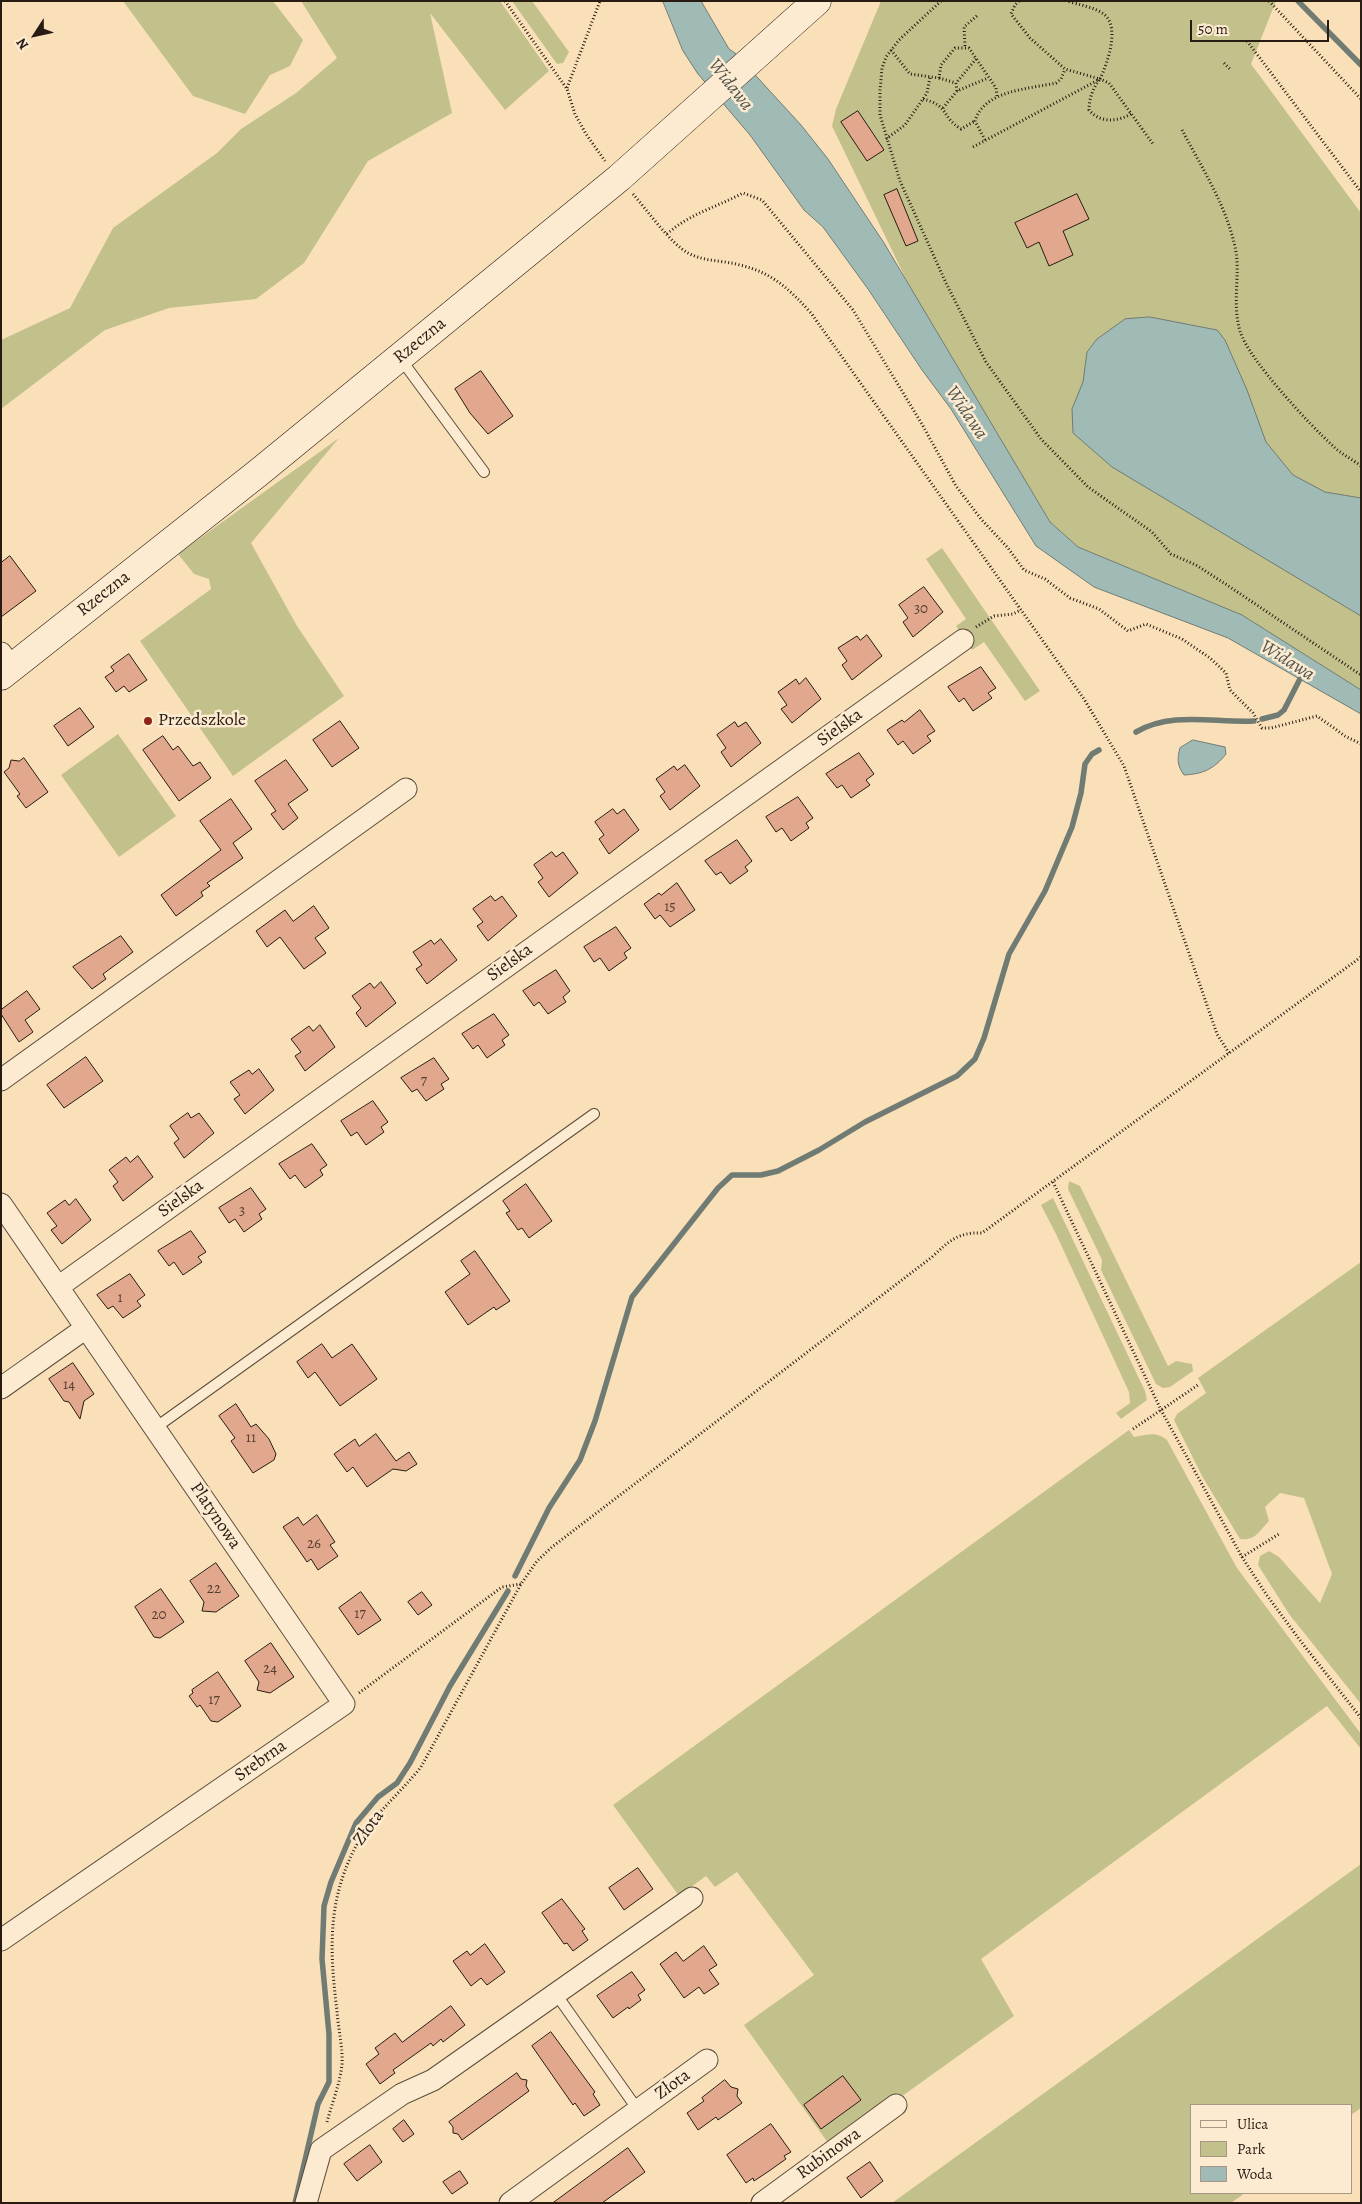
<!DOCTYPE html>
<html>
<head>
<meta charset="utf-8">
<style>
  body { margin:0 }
  #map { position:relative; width:1362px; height:2204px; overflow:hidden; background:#fae0b8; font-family:Alegreya,serif }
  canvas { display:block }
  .frame { position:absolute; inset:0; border:2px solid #281c12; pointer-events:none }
  .legend { position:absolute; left:1190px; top:2104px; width:162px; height:90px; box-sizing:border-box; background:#fcebd1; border:1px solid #a79885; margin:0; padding:6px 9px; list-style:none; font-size:15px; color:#281c12 }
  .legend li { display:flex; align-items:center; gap:10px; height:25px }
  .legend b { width:25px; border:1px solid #a79885 }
  .north { position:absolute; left:10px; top:10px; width:50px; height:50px; -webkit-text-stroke:4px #fcebd1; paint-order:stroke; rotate:235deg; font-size:14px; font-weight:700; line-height:20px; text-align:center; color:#281c12 }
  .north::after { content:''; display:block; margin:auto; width:18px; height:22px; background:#281c12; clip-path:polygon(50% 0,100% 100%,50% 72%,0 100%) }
  .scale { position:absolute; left:1190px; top:20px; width:139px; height:22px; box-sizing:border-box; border:2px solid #281c12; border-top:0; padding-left:6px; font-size:15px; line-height:18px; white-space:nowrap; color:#281c12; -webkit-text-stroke:4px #fcebd1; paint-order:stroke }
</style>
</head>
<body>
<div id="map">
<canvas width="1362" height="2204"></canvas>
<div class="frame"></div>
<ul class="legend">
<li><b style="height:6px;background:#fcebd1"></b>Ulica</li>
<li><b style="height:14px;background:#c3c18b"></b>Park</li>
<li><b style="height:14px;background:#a0bbb6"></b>Woda</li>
</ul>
<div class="north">N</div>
<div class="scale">50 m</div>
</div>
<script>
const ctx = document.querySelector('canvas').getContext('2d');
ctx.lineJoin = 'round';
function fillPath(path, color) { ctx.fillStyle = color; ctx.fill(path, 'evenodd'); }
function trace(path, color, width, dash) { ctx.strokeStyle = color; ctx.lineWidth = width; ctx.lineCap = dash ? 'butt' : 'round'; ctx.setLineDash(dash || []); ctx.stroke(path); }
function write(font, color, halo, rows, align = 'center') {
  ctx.font = font + ' Alegreya,serif'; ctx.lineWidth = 5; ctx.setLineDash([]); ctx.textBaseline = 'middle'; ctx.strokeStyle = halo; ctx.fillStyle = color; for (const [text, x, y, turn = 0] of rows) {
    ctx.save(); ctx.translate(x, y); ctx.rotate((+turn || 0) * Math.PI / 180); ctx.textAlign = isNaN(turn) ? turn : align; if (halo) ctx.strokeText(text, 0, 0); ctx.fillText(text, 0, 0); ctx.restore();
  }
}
fillPath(new Path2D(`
  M123 1H273L303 40 290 66 270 75 245 114 193 96Z
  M301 1H500L549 71 505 110 430 13 452 113 368 161 304 263 256 299 169 308 105 330 1 409V340L70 308 113 228 217 153 241 129 296 93 337 58Z
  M512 1H532L569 52 563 63 557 64Z
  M881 1H1276L1251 64 1361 213V690L1242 615 1078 547 1050 522 915 298 832 126 836 109Z
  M339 438 251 543 297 626 344 696 233 776 140 641 211 589 209 579 194 574 178 554Z
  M942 548 1040 691 1025 701 984 642 972 650 956 626 966 619 926 559Z
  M118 734 176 816 119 857 61 775Z
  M1069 1181 1080 1186 1168 1366 1176 1361 1192 1364 1193 1371 1170 1387 1163 1388 1156 1384 1101 1270 1102 1260 1068 1189Z
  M1053 1198 1145 1391 1147 1400 1121 1419 1116 1413 1130 1403 1129 1392 1056 1234 1041 1205Z
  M1361 1262V1704L1289 1614 1258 1565 1260 1556 1269 1551 1279 1557 1320 1603 1332 1574 1304 1498 1280 1493 1265 1507 1269 1521C1259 1531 1256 1541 1240 1539L1202 1476 1174 1420 1177 1414 1206 1393 1198 1378Z
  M1129 1430 1134 1437C1147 1435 1156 1431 1167 1440L1237 1568 1361 1734V1749L1327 1706 981 1959 1014 2016 831 2147 744 2025 814 1975 737 1872 715 1887 706 1876 679 1896 613 1805Z
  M1361 1864V2108L1351 2115V2105H1191V2193H1245L1231 2203H892Z`), '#c3c18b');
const water = new Path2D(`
  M663 1H701L729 49 735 53 801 125 828 159 884 243 1050 522 1078 547 1242 615 1361 690V714L1228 638 1094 587 1036 546 951 409 922 370 868 289 823 227 804 210 750 135 698 74 683 51Z
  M1150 317 1217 330 1225 340 1247 390 1266 442 1293 475 1325 492 1361 498V616L1112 467 1073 433 1072 409 1083 382 1087 352 1097 339 1125 319Z
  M1193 740 1225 747 1226 754C1214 769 1203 774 1184 775 1177 765 1177 759 1180 748Z`);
fillPath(water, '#a0bbb6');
trace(water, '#707b74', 1);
trace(new Path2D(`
  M1298 1 1361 65
  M1262 719 1278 715 1284 710 1303 673
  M1136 732C1172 711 1214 723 1254 721
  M515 1576 549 1508 580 1460 595 1421 632 1297 718 1188 732 1175H761L778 1171 819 1150 865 1122 957 1076 975 1059 984 1038 1009 954 1045 891 1072 827 1081 793 1085 764 1092 754 1099 750
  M295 2203 318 2104 329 2082V2034L322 1959 324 1906 331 1882 356 1823 378 1797 397 1783 410 1763 450 1686 508 1591`), '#707b74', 5.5);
const building = new Path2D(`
  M858 111 884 150 867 161 841 122Z
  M897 189 918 241 906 246 884 195Z
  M1077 194 1089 219 1063 231 1073 255 1049 266 1039 242 1027 248 1015 223Z
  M481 371 513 416 488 434 470 413 455 389Z
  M10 556 36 591 1 617V563Z
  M924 587 943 612 913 637 903 622 908 618 899 605Z
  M867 635 882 656 852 680 842 665 847 661 838 648 857 636 860 640Z
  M129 654 147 680 129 692 124 686 116 692 105 677 114 671 111 667Z
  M981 667 996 688 988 693 992 698 973 711 964 698 959 702 948 687Z
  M806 678 821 699 792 723 781 709 787 705 778 692 796 679 799 684Z
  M80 708 94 727 68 746 54 726Z
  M920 710 935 731 927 736 931 741 913 754 903 741 898 745 887 730 902 720 904 722Z
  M340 721 359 748 332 767 313 740Z
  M735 722 738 727 746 722 761 743 731 767 721 752 726 748 717 735Z
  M163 736 173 750 178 746 193 766 200 762 211 778 179 801 143 750Z
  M859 753 874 774 866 780 870 785 851 798 842 785 837 788 826 774Z
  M24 758 48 792 26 808 17 796 20 794 4 772 9 768 11 760 19 761Z
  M286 760 308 790 288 804 298 818 283 830 271 814 276 811 255 781Z
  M685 765 700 786 670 810 660 796 665 792 656 779 674 766 677 770Z
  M798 797 813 818 806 823 809 828 791 841 782 828 776 832 766 817Z
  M231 799 252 829 233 843 243 858 207 883 210 886 201 892 203 896 176 916 161 895 221 850 200 821Z
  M613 809 617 814 624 809 639 830 609 854 599 839 604 835 595 822Z
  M737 840 752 861 745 867 748 871 730 884 721 872 716 875 705 861Z
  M552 852 556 857 563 852 578 873 549 897 538 882 543 878 534 865Z
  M677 883 695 910 670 927 660 915 655 919 644 904 659 893 661 895Z
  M491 896 495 901 502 896 517 916 488 941 477 926 483 922 473 909Z
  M314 906 329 928 315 938 326 953 304 969 280 937 267 947 256 931 285 910 293 921Z
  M616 927 631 948 624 953 627 958 609 971 600 958 594 962 584 947Z
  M121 936 133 952 103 974 106 979 92 989 73 967Z
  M441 939 457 960 427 984 416 969 422 965 413 952 431 940 434 944Z
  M556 970 570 991 563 997 566 1002 548 1014 539 1002 534 1006 523 991Z
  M381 982 396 1003 366 1027 356 1013 361 1008 352 996 370 983 374 988Z
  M27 991 40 1009 25 1020 33 1032 19 1042 1 1014V1010Z
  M494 1014 509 1035 502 1040 505 1045 487 1058 478 1045 473 1049 462 1034Z
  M320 1025 335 1047 305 1071 295 1056 301 1052 291 1039 309 1026 313 1031Z
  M86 1057 103 1081 64 1108 47 1085Z
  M434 1058 449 1079 441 1084 444 1089 426 1101 417 1089 412 1092 401 1078Z
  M259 1069 274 1090 245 1114 234 1099 240 1095 230 1082 249 1070 252 1074Z
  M373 1101 388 1122 381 1127 384 1132 366 1145 357 1132 351 1136 341 1121Z
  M188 1113 191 1118 199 1113 214 1133 184 1158 174 1143 179 1139 170 1126Z
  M312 1144 327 1165 320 1170 323 1175 305 1188 295 1175 290 1179 279 1164Z
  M138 1156 153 1177 123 1201 113 1186 118 1182 109 1170 126 1157 130 1162Z
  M526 1184 552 1221 529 1238 522 1228 518 1230 506 1213 510 1211 503 1201Z
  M251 1188 266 1209 259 1214 262 1219 244 1232 235 1219 229 1223 219 1208Z
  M76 1199 91 1220 62 1244 51 1230 57 1226 47 1213 65 1200 69 1205Z
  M191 1231 206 1252 198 1257 202 1262 183 1275 174 1262 169 1266 158 1251Z
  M475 1251 510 1301 496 1310 494 1307 468 1325 445 1292 470 1274 461 1261Z
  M130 1274 145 1295 137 1301 141 1306 123 1318 113 1306 108 1309 97 1295Z
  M322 1344 332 1358 352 1344 377 1379 340 1406 315 1372 308 1378 297 1362Z
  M73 1363 94 1394 84 1401 80 1419 69 1402 64 1401 49 1379Z
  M236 1404 251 1427 256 1424 269 1439 276 1454 274 1460 253 1473 231 1441 235 1438 219 1416Z
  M376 1434 396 1461 409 1452 417 1464 406 1471 393 1469 367 1487 353 1467 347 1472 334 1454 355 1439 359 1446Z
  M317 1515 335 1542 330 1545 338 1556 318 1570 311 1559 307 1562 283 1527 298 1517 303 1525Z
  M216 1563 239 1596 216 1612 202 1611 204 1602 190 1581Z
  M161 1589 184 1622 160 1638 154 1637 135 1607Z
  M361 1592 381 1620 358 1635 339 1608Z
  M422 1592 432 1605 418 1615 408 1602Z
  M271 1643 294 1677 270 1693 257 1690 259 1682 245 1661Z
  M218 1672 241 1706 218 1722 211 1721 200 1705 197 1707 189 1696 193 1693 192 1690Z
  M638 1868 653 1889 624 1910 609 1888Z
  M562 1899 585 1929 582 1931 588 1940 573 1951 567 1943 564 1944 542 1913Z
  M485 1944 505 1972 487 1985 481 1978 471 1986 453 1961 467 1951 470 1955Z
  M704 1946 717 1965 709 1970 719 1984 704 1994 699 1987 684 1998 660 1964 676 1952 683 1961Z
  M632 1972 645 1990 638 1995 641 2000 629 2009 628 2007 613 2018 597 1996Z
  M451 2006 465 2025 443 2042 441 2039 433 2046 431 2043 393 2070 395 2073 380 2084 366 2064 379 2054 375 2048 395 2033 402 2042Z
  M551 2032 595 2092 593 2094 600 2105 584 2116 575 2103 573 2105 532 2046Z
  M517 2073 521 2079 527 2080 526 2086 529 2091 462 2140 458 2134 453 2133V2127L449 2122Z
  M843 2076 861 2100 821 2129 804 2105Z
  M725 2080 731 2087 738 2089 737 2096 742 2103 718 2120 716 2117 698 2130 687 2113 704 2101 702 2098Z
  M404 2120 414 2134 403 2142 393 2129Z
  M771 2124 791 2152 784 2156 786 2159 769 2171 754 2181 753 2178 746 2183 727 2155Z
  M370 2145 382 2162 357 2181 344 2164Z
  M628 2148 645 2172 602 2203H553Z
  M870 2162 883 2181 861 2198 847 2178Z
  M460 2171 468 2183 452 2194 443 2182Z`);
fillPath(building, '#e2a88d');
trace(building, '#281c12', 1);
const lane = new Path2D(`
  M400 358 484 472
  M155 1428 594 1114
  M556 1994 638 2110`);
const street = new Path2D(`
  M1 653 12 668
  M1 1080 406 789
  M1 1204 344 1704 1 1940
  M58 1287 963 640
  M1 1388 86 1328
  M306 2203 321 2150 402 2094 433 2080 692 1898
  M510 2203 707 2060
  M762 2203 896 2105`);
const secondary = new Path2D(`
  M1 676 258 473 619 178 817 1`);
trace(lane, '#5c4d3c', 12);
trace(street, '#5c4d3c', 23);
trace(secondary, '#281c12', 29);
trace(new Path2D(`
  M505 1 567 89 575 114 586 134 605 161
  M941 1 899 40 886 57 882 68 880 91V115L900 181 946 283 986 362 1041 439 1088 487 1152 532 1171 554 1196 565 1227 585 1361 675
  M1019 1 1015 5 1011 14 1030 38 1065 69 1100 79C1107 64 1120 29 1105 15 1095 7 1079 5 1067 1
  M1269 1 1361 99
  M1247 41 1361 192
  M965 46 964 27 978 15
  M891 50 910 74 939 78 941 65 955 48H969L996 88 997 96
  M1224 63 1230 69
  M939 78 956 83
  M1099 80C1093 89 1089 98 1089 110 1100 123 1117 122 1131 114
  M567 88 600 1
  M957 91 956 83 976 59
  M923 99C950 106 941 117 961 129L975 121
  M943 108 957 91 988 78
  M1182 130C1202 168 1228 208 1236 252 1240 276 1232 304 1240 331 1248 359 1310 425 1333 446 1341 454 1352 459 1361 466
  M886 139 905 125 927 93 930 77
  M985 140 975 121C984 90 1029 89 1056 83L1061 79 1065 69
  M973 147 1100 79 1109 83 1153 144
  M633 194C647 210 671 244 688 253 705 262 722 260 740 265 773 273 789 289 811 313L1084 699 1124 766 1217 1034 1229 1053
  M667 234C689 214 717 207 743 193L762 200 853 310 923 426 956 486 981 519 1008 548 1024 570 1045 579 1070 598 1099 609 1128 631 1146 624 1182 639 1210 658 1226 673 1230 690 1253 713 1262 728H1271L1317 716 1345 736 1361 744
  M976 627 994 616 1013 614 1021 610
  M1053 1182 1161 1410 1242 1557 1266 1594 1299 1639 1361 1718
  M1133 1429 1198 1385
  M1242 1557 1279 1534
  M359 1693 502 1587 521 1584
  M327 2122C332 2103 340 2084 342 2064 343 2047 338 2028 337 2011 330 1954 327 1905 353 1852 369 1818 398 1796 421 1767L521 1584 537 1561 552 1547 932 1257C949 1241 958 1232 982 1233L1361 957`), '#281c12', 3, [1, 2.5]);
trace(lane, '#fcebd1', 10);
trace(street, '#fcebd1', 21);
trace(secondary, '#fcebd1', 28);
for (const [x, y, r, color] of [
  [148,721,5,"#8f2418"]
]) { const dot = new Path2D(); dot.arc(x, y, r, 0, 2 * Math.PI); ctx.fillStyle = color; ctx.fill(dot); trace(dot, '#fcebd1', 2); }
write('15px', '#563f31', null, [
  ["30",921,609],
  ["15",670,907],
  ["7",424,1081],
  ["3",242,1211],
  ["1",120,1298],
  ["14",69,1385],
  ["11",251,1438],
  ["26",314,1544],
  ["22",214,1589],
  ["17",360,1614],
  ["20",159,1615],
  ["24",270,1669],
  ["17",214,1700]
]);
write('18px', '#281c12', '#fcebd1', [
  ["Rzeczna",420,341,-39],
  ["Rzeczna",104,594,-38],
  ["Sielska",840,728,-36],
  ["Sielska",510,963,-36],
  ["Sielska",181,1199,-36],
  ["Platynowa",215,1516,56],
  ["Srebrna",261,1761,-35],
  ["Złota",369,1828,-54],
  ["Złota",673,2085,-36],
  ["Rubinowa",829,2154,-36]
]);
write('18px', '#281c12', '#fcebd1', [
  ["Przedszkole",158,721]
], 'left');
write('italic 19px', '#52544b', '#fcebd1', [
  ["Widawa",730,85,52],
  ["Widawa",966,413,56],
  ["Widawa",1287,661,32]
]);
</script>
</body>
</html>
